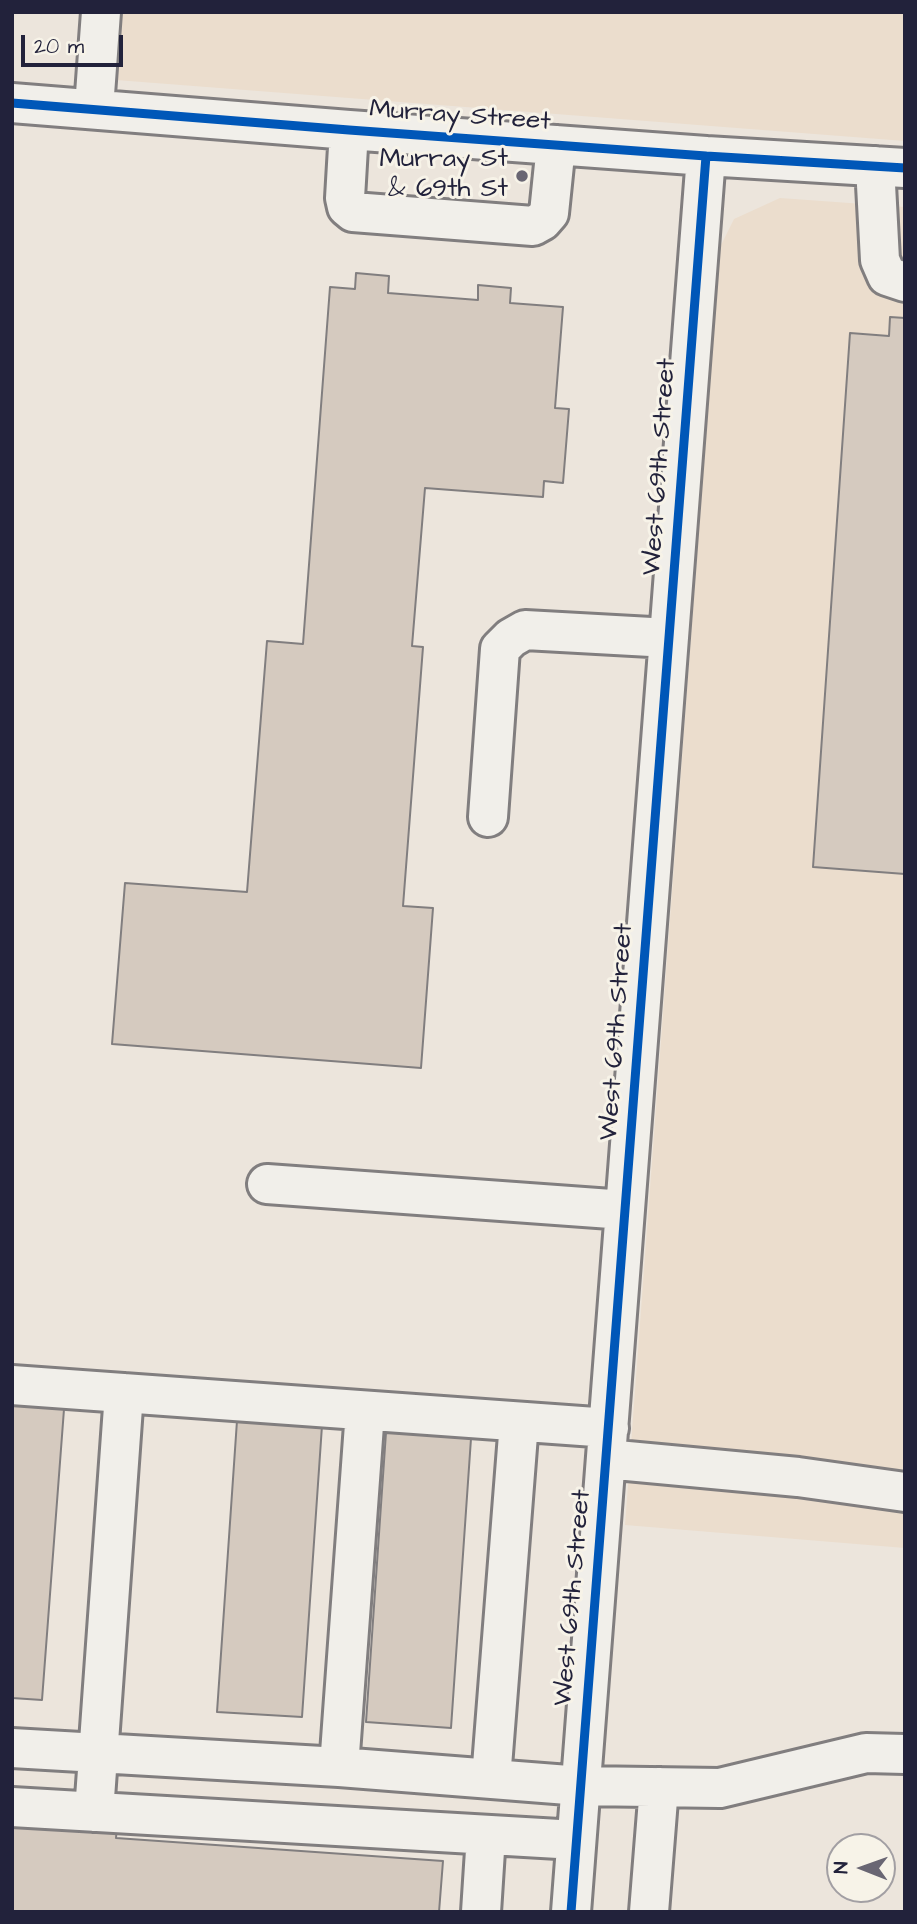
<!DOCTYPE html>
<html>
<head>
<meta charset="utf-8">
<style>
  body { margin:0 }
  #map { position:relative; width:917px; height:1924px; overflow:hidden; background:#ece5dc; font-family:"Architects Daughter",sans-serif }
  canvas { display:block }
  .frame { position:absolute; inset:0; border:14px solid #22223b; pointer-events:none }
  .north { position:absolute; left:826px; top:1833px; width:70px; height:70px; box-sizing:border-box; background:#f7f3e8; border:2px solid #a29fa3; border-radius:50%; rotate:271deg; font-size:19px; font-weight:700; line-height:28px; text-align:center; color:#22223b }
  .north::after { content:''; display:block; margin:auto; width:24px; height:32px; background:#696673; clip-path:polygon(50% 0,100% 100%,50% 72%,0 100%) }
  .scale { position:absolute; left:21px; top:35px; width:102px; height:32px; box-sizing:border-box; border:4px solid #22223b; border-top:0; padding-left:9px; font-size:21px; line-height:24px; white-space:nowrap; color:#22223b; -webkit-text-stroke:5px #f7f3e8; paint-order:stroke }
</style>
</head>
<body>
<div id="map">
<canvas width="917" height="1924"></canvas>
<div class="frame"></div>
<div class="north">N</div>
<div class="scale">20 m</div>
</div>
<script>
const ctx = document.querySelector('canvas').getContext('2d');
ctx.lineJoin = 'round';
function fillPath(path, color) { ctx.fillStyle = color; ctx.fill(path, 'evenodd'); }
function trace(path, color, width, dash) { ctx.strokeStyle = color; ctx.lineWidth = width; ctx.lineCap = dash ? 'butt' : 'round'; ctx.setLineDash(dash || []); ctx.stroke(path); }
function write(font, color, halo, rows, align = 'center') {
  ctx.font = font + ' "Architects Daughter",sans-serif'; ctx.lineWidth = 6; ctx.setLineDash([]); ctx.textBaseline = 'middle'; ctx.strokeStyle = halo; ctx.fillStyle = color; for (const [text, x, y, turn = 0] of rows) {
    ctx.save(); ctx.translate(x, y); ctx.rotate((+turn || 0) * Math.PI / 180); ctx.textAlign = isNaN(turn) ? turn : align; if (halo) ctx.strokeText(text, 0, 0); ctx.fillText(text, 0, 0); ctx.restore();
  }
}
fillPath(new Path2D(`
  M121 12H905V141L116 80Z
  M780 198 905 207V1548L625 1525 720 247 734 219Z`), '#ebddcd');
const building = new Path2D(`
  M356 273 389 276 388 293 478 300V285L511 288 510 303 563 307 555 408 569 409 563 483 544 481 543 497 425 488 412 646 423 647 403 906 433 908 421 1068 112 1044 125 883 247 892 267 641 303 644 330 287 355 289Z
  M890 317 905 318V874L813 867 850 333 889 336Z
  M12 1392 65 1396 42 1700 12 1698Z
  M238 1406 323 1411 302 1717 217 1712Z
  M387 1418 472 1424 451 1728 366 1722Z
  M12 1818 117 1826 116 1838 443 1861 439 1912H12Z`);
fillPath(building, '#d5cabf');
trace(building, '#817e7f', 2);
const minor = new Path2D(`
  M12 103 349 130 706 156 905 168
  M94 108 101 12
  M349 130 345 198 347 207 353 212 533 226 542 221 549 213 556 145
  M875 166 880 260 887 276 905 282
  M488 817 500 649 511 638 525 630 669 638
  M267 1184 625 1210
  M12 1385 609 1428
  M606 1459 798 1477 905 1492
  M12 1748 339 1767 581 1786 720 1788 866 1753 905 1754
  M339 1767 365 1411
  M491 1779 519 1422
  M12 1807 576 1840
  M94 1812 124 1393
  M481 1912 486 1835
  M571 1912 706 156
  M649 1912 659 1787`);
trace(minor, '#817e7f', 44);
trace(minor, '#f1efea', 38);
trace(new Path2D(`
  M12 103 349 130 706 156 905 168
  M571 1912 706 156`), '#0057b8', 9);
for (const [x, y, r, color] of [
  [522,176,7,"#696673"]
]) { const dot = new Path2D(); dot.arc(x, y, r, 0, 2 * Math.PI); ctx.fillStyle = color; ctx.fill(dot); trace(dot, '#f7f3e8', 2.5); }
write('26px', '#22223b', '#f7f3e8', [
  ["Murray Street",460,117,4],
  ["West 69th Street",661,467,-86],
  ["West 69th Street",618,1032,-86],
  ["West 69th Street",574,1598,-85]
]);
write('26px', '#22223b', '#f7f3e8', [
  ["Murray St",508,161],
  ["& 69th St",508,191]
], 'right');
</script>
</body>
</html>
